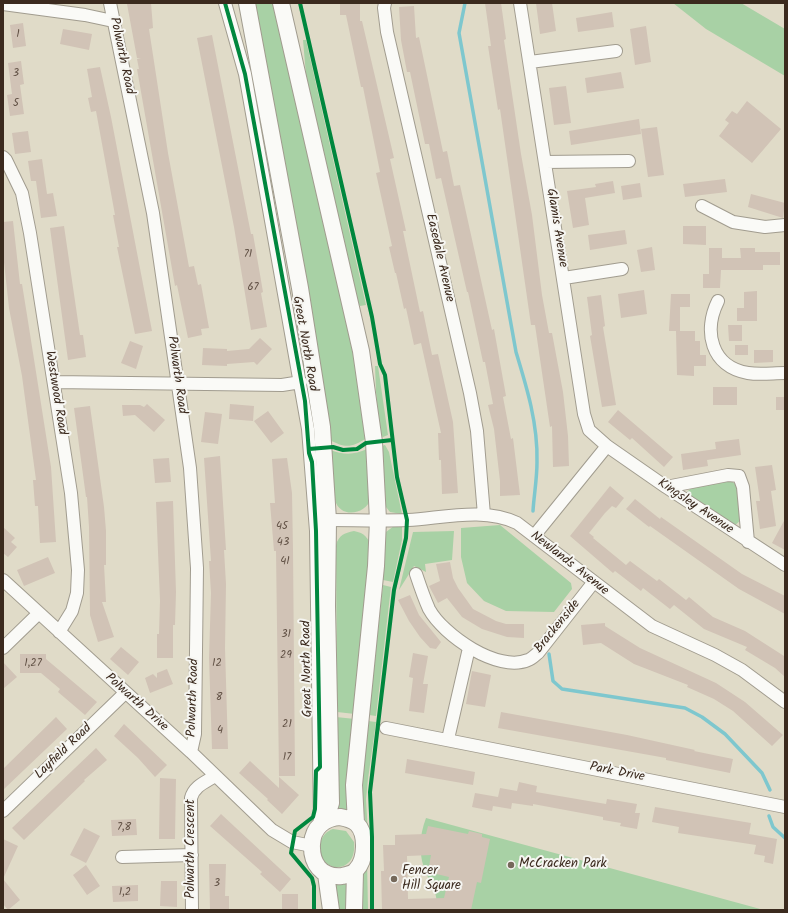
<!DOCTYPE html>
<html>
<head>
<meta charset="utf-8">
<style>
  body { margin:0 }
  #map { position:relative; width:788px; height:913px; overflow:hidden; background:#e0dbc8; font-family:Kalam,sans-serif }
  canvas { display:block }
  .frame { position:absolute; inset:0; border:4px solid #3b2a1e; pointer-events:none }
</style>
</head>
<body>
<div id="map">
<canvas width="788" height="913"></canvas>
<div class="frame"></div>
</div>
<script>
const ctx = document.querySelector('canvas').getContext('2d');
ctx.lineJoin = 'round';
function fillPath(path, color) { ctx.fillStyle = color; ctx.fill(path, 'evenodd'); }
function trace(path, color, width, dash) { ctx.strokeStyle = color; ctx.lineWidth = width; ctx.lineCap = dash ? 'butt' : 'round'; ctx.setLineDash(dash || []); ctx.stroke(path); }
function write(font, color, halo, rows, align = 'center') {
  ctx.font = font + ' Kalam,sans-serif'; ctx.lineWidth = 4; ctx.setLineDash([]); ctx.textBaseline = 'middle'; ctx.strokeStyle = halo; ctx.fillStyle = color; for (const [text, x, y, turn = 0] of rows) {
    ctx.save(); ctx.translate(x, y); ctx.rotate((+turn || 0) * Math.PI / 180); ctx.textAlign = isNaN(turn) ? turn : align; if (halo) ctx.strokeText(text, 0, 0); ctx.fillText(text, 0, 0); ctx.restore();
  }
}
fillPath(new Path2D(`
  M254 3H276L351 329 367 438C352 447 346 449 330 440Z
  M673 3H741L785 29V76L706 29Z
  M303 40H306L366 305 360 306 358 303 306 75Z
  M375 366H378L388 435 383 437 380 435 376 392Z
  M385 445 389 452 402 514 390 512 386 507 382 446Z
  M367 449C368 460 374 489 371 498 366 515 340 519 335 500 331 485 332 466 330 450 344 455 354 455 367 449Z
  M731 481 737 485 741 520 734 526 685 494 691 488Z
  M500 525 571 583 572 589 554 612 506 611 484 601 467 583 461 557V528Z
  M394 526H402V540L393 582 383 580 385 537 386 532Z
  M354 531C365 533 368 538 372 548L355 714 337 712 336 545C339 535 344 533 354 531Z
  M454 531 452 560 425 564 426 572 414 566 399 590 413 532Z
  M383 585 391 587 376 716 369 715Z
  M336 717 355 719 350 813 337 811Z
  M368 721 376 722 368 779 366 799 368 835 362 803 361 790Z
  M426 818 764 910H437C437 891 434 891 427 875 418 857 419 836 426 818Z
  M333 829 346 831 354 842C358 880 311 871 321 841 323 835 327 831 333 829Z
  M367 859 368 910H360L361 881Z
  M348 881V910H336L335 882Z`), '#a8d1a5');
trace(new Path2D(`
  M465 3 459 33 516 352C527 388 538 424 537 462 537 479 534 495 533 511
  M549 654 553 681 562 689 685 708 702 717 725 734 762 773 770 790
  M769 816 773 827 785 838`), '#7ec7ce', 3.5);
fillPath(new Path2D(`
  M135 3H151L153 28 149 29 168 153 189 267 194 266 198 285 201 284 209 328 201 329 202 335 188 338 177 285 175 286 137 69H139L137 59H141L137 58 127 4Z
  M340 3 360 4V21H362L394 158 390 159 406 231H403L420 312 423 311 432 355 438 354 453 422 458 493 442 494 441 460H439L438 433H441L421 343 414 345 406 308 404 309 396 273H395L389 247 392 246 376 173 380 172 363 87H361L346 15H340Z
  M485 3H501L506 39 504 40 521 154 532 215 542 295 549 333H552L563 392 568 436 569 466 553 467 552 426 550 427 535 325H531L500 109 498 110 488 46H491Z
  M536 3H552L556 31 540 34Z
  M414 6 416 38 419 37 443 152 447 151 454 186 460 185 492 330 494 329 506 396 503 397 511 439 513 438 520 495 500 496V481L494 429 488 405 493 404 485 362H483L468 292H467L441 178 436 179 429 144H425L410 72H407L401 40 399 7Z
  M612 12 614 27 578 32 576 18Z
  M23 23 26 46 13 48 10 25Z
  M646 26 651 62 635 65 630 29Z
  M63 29 92 34 89 50 60 44Z
  M212 35 251 234H253L263 292 261 293 267 327 251 330 234 227 197 38Z
  M21 61 24 84 20 85 24 114 10 116 7 95 12 94 8 63Z
  M100 67 111 117 152 331 135 334 117 247H119L113 215H115L96 111 91 112 88 98 92 97 87 69Z
  M621 72 624 88 587 93 585 78Z
  M566 86 571 123 554 125 549 88Z
  M747 101 781 129 752 163 719 136 729 123 725 120 732 111 737 114Z
  M639 119 641 134 571 145 569 131Z
  M657 127 664 175 648 177 641 129Z
  M28 131 31 152 15 154 12 133Z
  M42 159 47 194 53 193 57 216 41 218 36 181H31L28 161Z
  M725 179 727 192 685 197 683 184Z
  M613 181 615 193 585 198 589 225 573 228 567 191 596 187 595 184Z
  M640 183 642 197 623 200 621 186Z
  M751 194 785 203 783 218 748 207Z
  M13 221 20 284H22L27 315 51 467 56 542 40 543 38 506H35L33 480H36L22 376 9 308 3 253V222Z
  M64 226 80 335H83L86 357 68 360 50 228Z
  M683 226H706V245L683 244Z
  M625 230 627 244 590 250 588 235Z
  M652 247 655 270 641 272 637 250Z
  M709 248H722V258H741L740 248H755V252H780V265H763V270H721L720 288H703V274H709Z
  M644 290 647 314 621 318 618 294Z
  M757 291V321H737V308H744V292Z
  M671 294H690V307H680V331H695V341H700V355H706V366H694V376L677 375 676 331H669Z
  M601 295 605 326 603 327 616 405 602 407 590 336 592 335 587 297Z
  M728 325H742V341H729Z
  M260 338 272 349 257 365 254 362 227 364V366L202 365 203 348 227 349V351L249 349Z
  M130 341 143 346 136 369 121 363Z
  M735 345H748V355H735Z
  M754 350H773V362L754 363Z
  M713 387H737V405H713Z
  M776 397H785V410H776Z
  M147 404 165 420 154 432 135 415 123 416 122 405H140L144 407Z
  M230 404 254 406 253 421 229 419Z
  M90 406 104 507 106 531V565H104L106 602H102L114 637 98 642 90 615 89 527 87 497H86L74 408Z
  M618 410 673 457 664 467 632 438 630 440 608 422Z
  M268 411 284 433 271 443 254 421Z
  M205 412 222 414 218 444 201 442Z
  M739 439 741 455 707 460 708 466 683 470 681 454 716 449 715 442Z
  M220 456 226 550H224L226 584 225 648 228 749H212L209 658 211 593 209 561H211L204 458Z
  M169 458 171 482 155 483 153 459Z
  M287 458 292 493 293 550 295 776H279L276 551H274L270 503H275L272 459Z
  M772 465 776 490 771 491 776 526 760 529 756 501H760L755 467Z
  M610 486 624 498 616 508 612 506 605 513 589 533 594 537 593 538 626 565 630 561 657 581 659 579 686 600 689 597 713 617 745 631 784 656 785 655V677L775 668 745 650 747 647 704 629 674 605 670 609 643 588 641 591 615 571 613 573 570 536Z
  M635 499 660 519 661 517 742 574 785 596V614L739 589 650 526 649 527 626 509Z
  M173 501 176 592 175 625H173V658H157V634H159L160 601 156 502Z
  M785 519V550L772 543Z
  M3 527 15 538 11 542 17 547 8 557 3 553Z
  M48 557 55 573 24 586 17 570Z
  M450 562 453 578 458 588 473 609 496 621 506 624H524V638L507 637 482 629 462 617 447 598 438 603 429 586 440 581 436 564Z
  M410 595 419 615 441 642 436 649 430 648 420 637 409 621 398 600Z
  M605 623V626L640 648 716 683 745 702 783 735 772 746 733 711 714 699 687 687 688 685 634 664 601 643 583 645 581 625Z
  M121 647 139 662 128 675 110 659Z
  M413 653 428 656 423 684H428L424 713 409 711 413 678 409 677Z
  M20 654H46V659L97 702 85 715 58 692 60 689 41 673H20Z
  M3 662 17 677 3 689Z
  M167 669 173 684 150 693 145 678 153 674 157 678V673Z
  M472 671 491 675 485 707 466 704Z
  M501 712 627 735 695 750 694 751 733 759 730 773 666 760V758L498 728Z
  M56 717 67 729 3 790V769Z
  M124 724 167 765 155 777 138 758 114 736Z
  M96 748 107 760 84 780 85 781 24 840 12 828Z
  M407 759 475 772 473 785 405 773Z
  M250 761 279 788V777L299 795 282 814 267 800 268 799 239 773Z
  M160 778 176 779 175 839H159Z
  M519 782 537 786 536 792 606 804 607 799 637 804 635 813H640L637 829 620 826 621 823 603 820V817L533 804V806L512 803 511 809 493 806 492 811 472 807 475 793 498 797 500 788 517 791Z
  M655 807 751 823 749 834 777 839 773 864 764 862 765 856 754 854 756 845 678 833 679 827 652 822Z
  M221 814 291 879 280 892 260 874 262 872 210 826Z
  M136 819 137 835 112 836 111 820Z
  M428 826 468 834 469 831 482 834V837L490 839 481 883 477 882 471 910H382L381 871H384L383 845H395V835L426 834ZM431 855 428 872 449 877 444 898 408 899 407 856Z
  M84 828 100 836 86 863 70 855Z
  M3 839 18 846 3 879 20 900 8 910 3 904Z
  M209 864H226L225 896H229V910H210Z
  M86 865 100 886 87 895 73 875Z
  M161 881H177V907L160 906Z
  M138 885V901L113 902 112 886Z
  M282 894H298V910H282Z`), '#d1c3b6');
const minor = new Path2D(`
  M110 3 153 213 190 468 197 568 195 734 191 752
  M225 3 245 74 308 429 316 531 320 825
  M385 3 384 8 387 32 470 393 477 431 484 515
  M520 3 584 414 589 430 607 446 666 487 785 565
  M3 4 85 15 113 21
  M530 62 616 51
  M3 157 6 160 22 193 30 233 71 493 78 570 77 593 72 611 59 632
  M545 162 629 161
  M702 206 733 222 765 227 785 225
  M564 278 622 269
  M718 301C703 331 711 367 748 373 760 375 773 373 785 373
  M54 382 282 385 301 382
  M666 487 728 475 739 476 743 487 748 542
  M328 520C354 520 381 521 408 520 443 518 484 507 517 523L652 626 715 655 742 670 785 702
  M534 536 607 446
  M416 574C420 586 424 598 429 609 443 635 498 673 528 660 532 659 535 655 538 653L593 583
  M3 580 191 752 272 830 292 842 312 846
  M3 648 39 613
  M386 728 785 807
  M448 739 469 648
  M3 811 125 693
  M122 857 192 855
  M192 910 191 798C194 786 206 782 215 776`);
const major = new Path2D(`
  M247 3 300 288 322 427 328 520 327 606 331 803 325 821
  M281 3 361 351 374 442 378 520 376 566 354 785 356 823
  M340 817C346 818 353 820 357 824 367 834 366 860 356 870 353 874 347 875 342 876 321 878 311 863 312 844 313 827 325 818 340 817Z
  M326 874 331 910
  M354 910 355 872`);
trace(minor, '#a19c8f', 14);
trace(major, '#a19c8f', 18);
trace(minor, '#fafaf7', 12);
trace(major, '#fafaf7', 16);
trace(new Path2D(`
  M225 3 245 74 305 401 309 453 312 462 316 531 320 767 316 771 315 809 313 817 295 831 291 853 312 878 314 886V910
  M300 3 372 317 380 364 385 375 397 477 407 520 406 538 394 590 370 792 372 837V910
  M309 449 333 447 343 450 357 449 366 443 392 440`), '#00873e', 4);
for (const [x, y, r, color] of [
  [511,865,4,"#75685a"],
  [394,879,4,"#75685a"]
]) { const dot = new Path2D(); dot.arc(x, y, r, 0, 2 * Math.PI); ctx.fillStyle = color; ctx.fill(dot); trace(dot, '#f6f6f2', 1.5); }
write('11px', '#605044', null, [
  ["1",18,35],
  ["3",16,74],
  ["5",16,104],
  ["71",248,255],
  ["67",253,288],
  ["45",282,527],
  ["43",283,543],
  ["41",285,562],
  ["31",286,635],
  ["29",286,656],
  ["1,27",33,664],
  ["12",217,664],
  ["8",219,698],
  ["21",287,725],
  ["4",220,731],
  ["17",287,758],
  ["7,8",124,828],
  ["3",217,884],
  ["1,2",125,893]
]);
write('13px', '#3b2a1e', '#f6f6f2', [
  ["Polwarth Road",121,56,78],
  ["Glamis Avenue",556,228,81],
  ["Easedale Avenue",439,258,77],
  ["Great North Road",304,344,80],
  ["Polwarth Road",176,375,82],
  ["Westwood Road",55,393,81],
  ["Kingsley Avenue",695,507,34],
  ["Newlands Avenue",569,564,38],
  ["Brackenside",558,627,-51],
  ["Great North Road",308,669,-91],
  ["Polwarth Road",194,698,-88],
  ["Polwarth Drive",136,703,42],
  ["Layfield Road",64,752,-44],
  ["Park Drive",617,773,11],
  ["Polwarth Crescent",192,849,-90]
]);
write('13px', '#3b2a1e', '#f6f6f2', [
  ["McCracken Park",519,865],
  ["Fencer",402,872],
  ["Hill Square",402,887]
], 'left');
</script>
</body>
</html>
